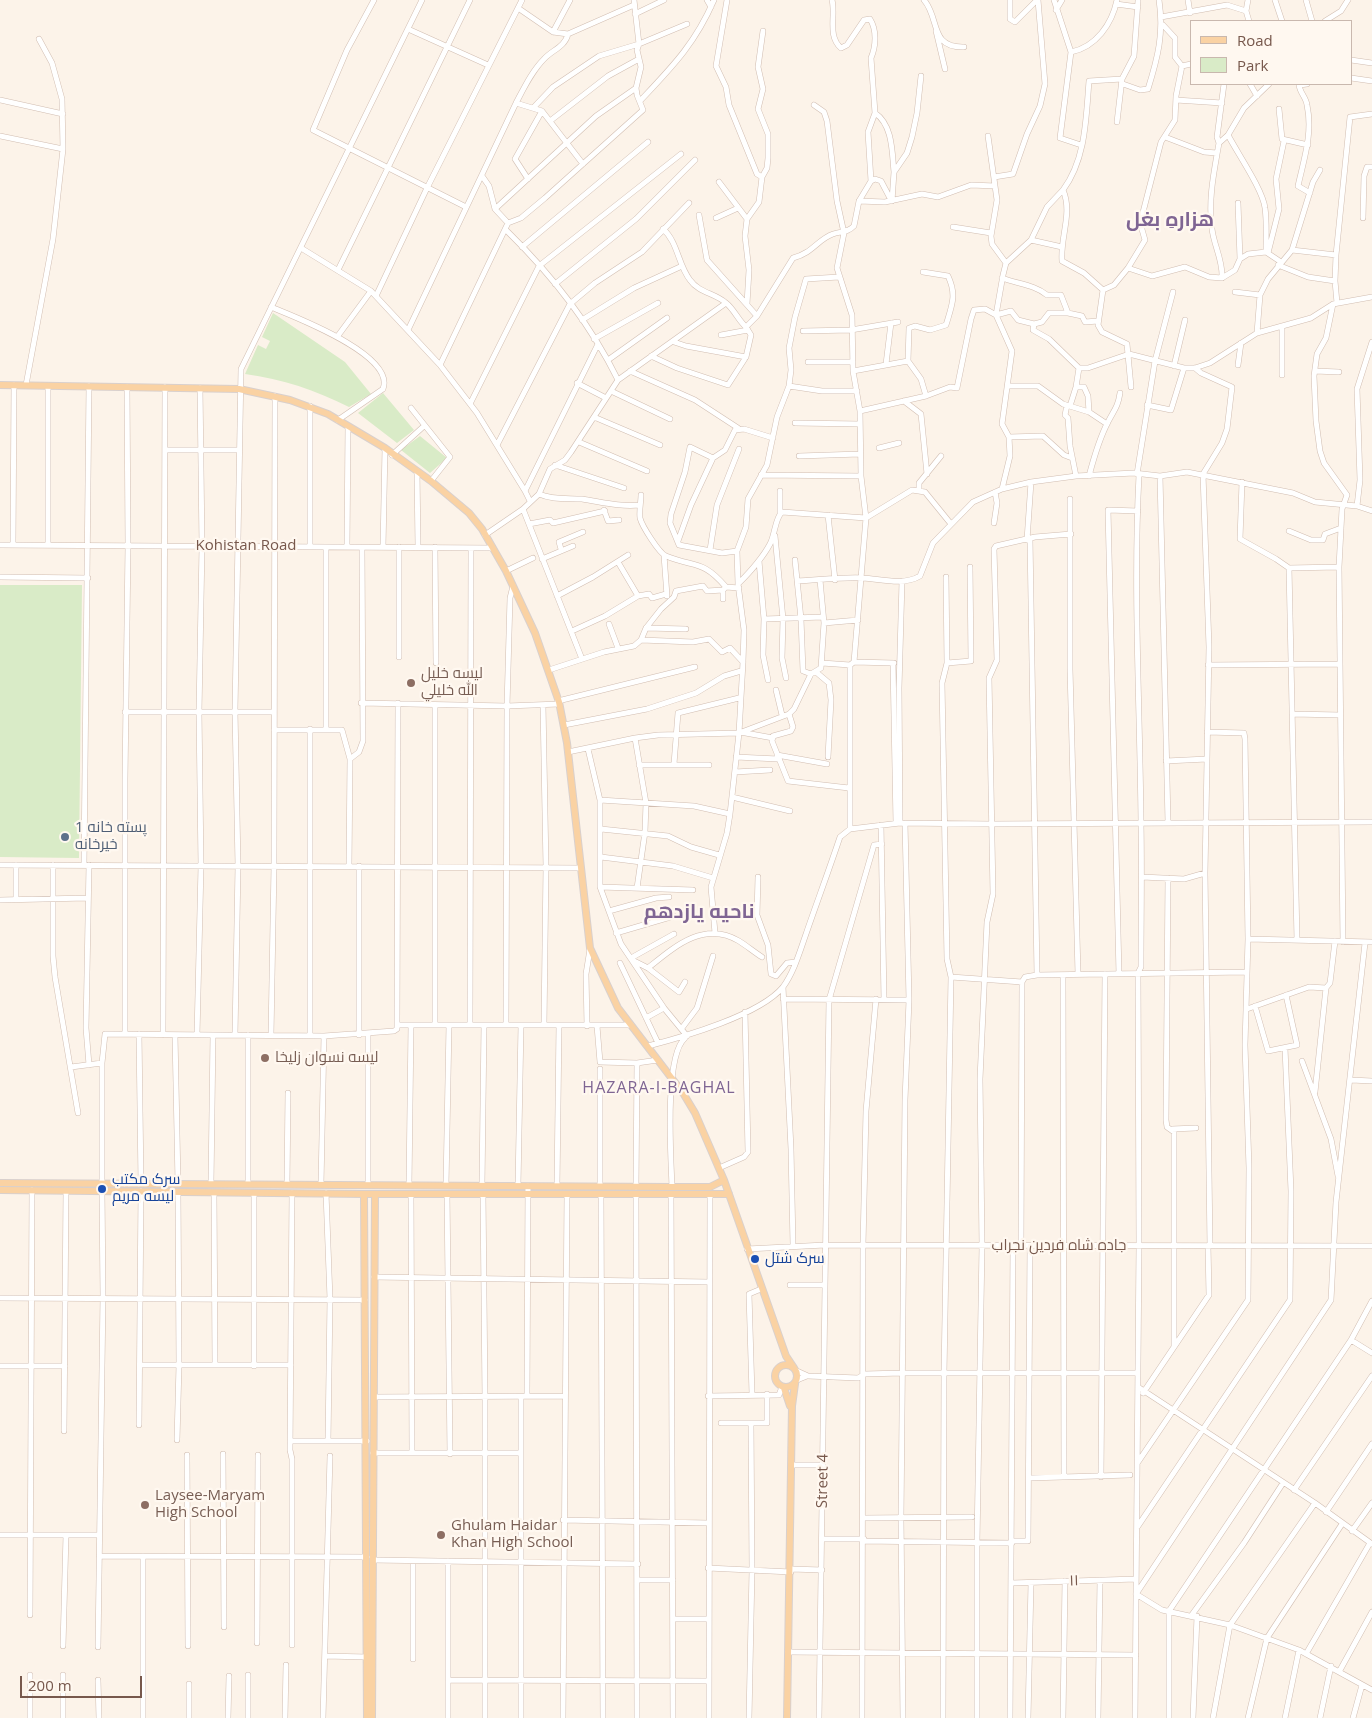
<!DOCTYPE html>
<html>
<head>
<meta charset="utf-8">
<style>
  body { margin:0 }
  #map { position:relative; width:1372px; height:1718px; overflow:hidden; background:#fcf3e9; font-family:"Open Sans",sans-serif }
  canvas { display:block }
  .legend { position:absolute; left:1190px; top:20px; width:162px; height:65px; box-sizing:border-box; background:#fff8f0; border:1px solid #c9b8ae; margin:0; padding:6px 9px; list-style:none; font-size:15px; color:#77584c }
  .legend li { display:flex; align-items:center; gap:10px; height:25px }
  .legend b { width:25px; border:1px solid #c9b8ae }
  .scale { position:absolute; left:20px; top:1676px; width:122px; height:22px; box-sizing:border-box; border:2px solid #77584c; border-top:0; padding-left:6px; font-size:15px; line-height:18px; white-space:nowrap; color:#77584c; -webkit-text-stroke:4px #fff8f0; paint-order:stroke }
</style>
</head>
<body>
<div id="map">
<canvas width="1372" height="1718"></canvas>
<ul class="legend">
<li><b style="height:6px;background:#fad2a3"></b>Road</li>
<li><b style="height:14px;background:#d9ebc7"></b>Park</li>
</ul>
<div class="scale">200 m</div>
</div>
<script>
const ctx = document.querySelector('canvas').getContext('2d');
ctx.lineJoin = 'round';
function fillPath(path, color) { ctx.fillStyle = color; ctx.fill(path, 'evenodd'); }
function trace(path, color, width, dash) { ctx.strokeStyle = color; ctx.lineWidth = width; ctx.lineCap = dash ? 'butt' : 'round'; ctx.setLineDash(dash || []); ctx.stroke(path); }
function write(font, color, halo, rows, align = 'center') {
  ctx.font = font + ' "Open Sans",Cairo,sans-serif'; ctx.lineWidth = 4.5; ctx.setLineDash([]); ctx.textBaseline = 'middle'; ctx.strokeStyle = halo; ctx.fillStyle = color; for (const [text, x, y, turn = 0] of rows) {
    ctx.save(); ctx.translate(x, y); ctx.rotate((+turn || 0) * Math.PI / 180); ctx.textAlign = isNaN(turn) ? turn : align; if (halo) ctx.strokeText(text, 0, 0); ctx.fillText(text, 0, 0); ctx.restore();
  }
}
fillPath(new Path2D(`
  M273 313 345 362 371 394 349 407C315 390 283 379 245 374L258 345 266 349 270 341 262 337Z
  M383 393 414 430 397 443 358 413Z
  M420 436 447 458 430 473 401 450Z
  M0 585H82L79 858 0 857Z`), '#d9ebc7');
const minor = new Path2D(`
  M374 0 347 50 313 130 466 207
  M707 0 711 7
  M727 0 716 66 726 87 729 105 757 174 762 177
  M924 0C940 18 929 48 964 47
  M1010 0V19L1015 22 1037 0
  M1054 0 1071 52 1060 138 1081 145
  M1188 0 1190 13
  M1248 0 1246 11 1249 21
  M1275 0 1282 21
  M1306 0 1312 21
  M1116 4 1138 7
  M518 8 553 32 568 34 634 5
  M1056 10 1062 0
  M635 14 664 0
  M1161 17 1227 5 1246 11
  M1325 21 1341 11 1348 0
  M408 29 488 65
  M936 31 945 69
  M553 32 570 0
  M1071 52C1096 47 1112 24 1117 0
  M1351 60 1372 63
  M1182 66 1191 64
  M1351 78 1372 81
  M1123 84 1140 90 1148 89C1158 57 1164 33 1159 0
  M1250 84 1257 96
  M1299 84C1299 92 1306 97 1307 105 1313 133 1304 159 1298 186L1310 193
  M1299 85 1307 84
  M0 100 63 114
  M1176 100 1222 103
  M640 101C672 67 695 44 714 0
  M516 103 542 111 583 164
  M814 105 824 112 827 121 837 201 844 233 837 268 852 315 853 371 860 411 861 476 866 518 854 662 850 665V829
  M534 107 553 87 599 56 639 44 687 24
  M1279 109 1282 139 1308 145
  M875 113C893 125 892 153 894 172
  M550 121 608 76 639 59
  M1117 122 1122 79 1134 56 1138 1
  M1228 135C1238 154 1263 190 1265 208 1267 222 1266 238 1266 252
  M0 136 63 149
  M988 136 997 200 991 236 992 244 1006 263
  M1165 137 1204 152 1217 153
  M1219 143 1217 137 1224 84
  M482 176 489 186 495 209 508 223
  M994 177 1013 174 1027 134 1040 106 1045 84 1038 0
  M528 179 515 159 542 111
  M871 181 875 179 881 181 891 200
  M719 182 747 219
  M1063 190C1086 159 1086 118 1089 81L1122 79
  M859 201 885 202 922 194 938 197 971 185 995 186
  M892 201 894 172 907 153 912 137 917 113 921 76
  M495 209 596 116 636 88
  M699 215 707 260 757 316
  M716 218 738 208
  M1363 218 1364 176 1367 167H1372
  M953 227 991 233
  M663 229C678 242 678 265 690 280 699 293 715 293 726 303 734 309 738 320 746 327L757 316 793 258C813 253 818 239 833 234 842 231 847 233 854 226L859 201 871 181 868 132 875 113 871 58C876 46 877 30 870 19L864 20 847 45 841 48C827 36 836 15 832 0
  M506 230C550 273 591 325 618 380
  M1031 240 1062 247
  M522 247 648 142
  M301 248 371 291 440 365 477 413 525 491
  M1292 250 1336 255
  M1268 253 1279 209 1276 179 1284 141
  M1240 259 1248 254 1266 252 1281 262
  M1278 265 1308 277 1335 281
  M1128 268 1145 240 1141 226V220L1161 142 1175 120 1176 96 1182 66 1175 57V38L1163 25
  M338 270 470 0
  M1002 278C1018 284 1035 285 1047 295H1061L1068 313
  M1222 278C1223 260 1214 246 1212 229 1208 199 1214 172 1219 143L1228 135 1244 108 1269 84
  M555 284 636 219 695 160
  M1103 290 1114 285 1128 268 1152 276 1185 267 1209 277 1222 278 1235 270 1240 259 1238 203
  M1235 292 1260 295
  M376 296 427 188 522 0
  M1337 303 1335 281 1336 255 1350 117 1372 114
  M747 304 749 270 745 236 747 219 759 202 762 177 767 168 768 158V134L758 109 763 89 758 67 763 31
  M1333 304 1326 338 1317 354 1314 376 1316 421 1320 451 1324 463 1347 495 1342 509 1339 567 1343 942
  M271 307C295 317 396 355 383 389L338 420
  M996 315 1011 311 1018 320 1034 324 1033 330 1049 339 1079 368H1088L1129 354 1184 368H1195L1210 363 1257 333 1311 318 1333 304 1372 297
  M582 320 634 288 682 266
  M1034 324 1042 322 1049 313H1068L1082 316 1085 322 1098 321
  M1282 327V375
  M408 330 516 103C524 88 532 71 544 59 552 50 565 47 568 34
  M803 331 851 330 898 322
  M1257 333 1260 295 1268 279 1292 250 1313 182 1320 170
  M721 335 748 330
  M337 337 371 291
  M594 339 658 303
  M674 342 686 346 746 357
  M651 356 677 368 728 385 746 357 751 335 746 327
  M608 360 667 318
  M908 361 909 328 915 326 930 330 946 325C952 305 957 295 948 276L923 272
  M808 362H853
  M886 364 891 323
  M440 365 508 223 521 218 545 198 643 110 637 95 636 88 641 67 637 50 639 44 634 0
  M1238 365 1241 343
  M1174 366 1185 320
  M1079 368 1076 387H1084L1088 396 1089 412 1107 424
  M1195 368 1201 373 1232 387 1227 429 1222 443 1203 474 1209 647 1205 873 1210 1246
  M630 371 695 400 738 428
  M853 371 908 361 921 379 926 396
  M1315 371 1339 372
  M577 383 606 398
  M26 385 53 239 63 149 62 99 52 63 39 39
  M789 386 822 391H857
  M1009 386H1038L1063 404 1089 412
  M611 391 670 419
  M904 401 921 414 927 474
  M470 404 539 266 681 154
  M1067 405 1065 415 1068 418 1070 446 1076 476
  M1147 405 1171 410 1184 368
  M1070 406 1076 387
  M411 408 450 457 431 481
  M860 411 926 396 950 387 957 388 971 319 974 310 985 309 996 315
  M594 417 660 445
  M795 423 860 424
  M1009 437 1043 436 1064 455 1072 458
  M579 442 647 471
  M497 445 570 304 595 283 642 252 689 203
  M879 448 899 443
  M166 450H238
  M392 455 424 426
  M799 456 860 454
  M713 458 690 447 685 472 671 514 670 523 679 545 722 553 737 551
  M555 465 624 488
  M417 471 418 547
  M1137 474 1155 361 1173 292
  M761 475 861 476
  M1089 476C1094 457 1099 439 1108 422 1114 410 1118 407 1120 393
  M1160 476 1168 822
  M1242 482 1240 539 1276 559 1289 568 1339 567
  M1002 489 1010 456 1009 437 1002 424 1012 351 996 315 1003 275 1006 263 1031 240 1047 207 1063 190C1073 213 1060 237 1062 261L1084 273 1103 290 1098 325 1102 332 1127 344 1131 387
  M780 491V513
  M919 491V483L941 456
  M539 494C552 500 568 498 582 499 602 502 619 507 640 505
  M641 495C641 502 639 511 640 518 642 526 659 553 666 556 695 568 702 559 726 587L739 588
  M1070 499V669L1078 974
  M530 501 525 491 598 344
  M1357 506 1360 480 1357 389 1372 342
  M523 509 582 659
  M604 510 608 521 619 520
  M828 515 835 580
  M994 523 997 503 995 492
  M529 524 550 520 553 523 605 511
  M1289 531 1311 540H1323L1325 534 1341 528
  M485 535 523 509 539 494 550 469 565 460 571 452 618 380 726 303
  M775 536 783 619 782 658 786 678
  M1030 539 1037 975
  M1027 540 1031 482
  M678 541 691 505 713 458 725 450 735 430 744 429 773 438
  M0 545 493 548
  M13 545 14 385
  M48 545V386
  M310 547V406
  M347 547 348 426
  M383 547 385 448
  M399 547V657
  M435 547 436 663
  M561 549 559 542 583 532
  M710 550 717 505 739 449
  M664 555 667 596
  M542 559 573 546
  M795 560 801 619 803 671 811 674
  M759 561 764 619
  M618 562 638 596
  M1289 568 1297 940
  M506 571 533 558
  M0 577 88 578
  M797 581C819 580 841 577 863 578 881 579 903 586 920 576L933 543 973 502 1002 489 1031 482 1076 476 1134 473 1160 476 1187 472 1293 493 1315 502 1357 506 1372 511
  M738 584C750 572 762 559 770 544 775 535 775 518 782 512L866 518 912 490 925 492 951 524
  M557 596 593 577 628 555
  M723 599V590
  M824 623 858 620
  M609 624 618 648
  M646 628 686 629
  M572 631 605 616 638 596 649 594 652 598 666 594
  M641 640 693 642 709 639 722 652 730 648 743 662
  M854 662 894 663
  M822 663 850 665
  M893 663 896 823
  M947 663 971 661 970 567
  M1208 665 1339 664
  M549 670 604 652 634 646 641 640 646 628 661 609 674 597 676 591 703 586 707 591 723 590 726 587
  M816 672 829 683 831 700 828 757
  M768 680 763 655 764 619 823 617
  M776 690 782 715
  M558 701 695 667
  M361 703 507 706 559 704
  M435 705V1025
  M543 705 546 867 544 1025
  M125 712H273
  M789 714 793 727 791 731 773 736 772 741 788 781 849 788
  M1292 714 1340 715
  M564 725 647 709 696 693 724 676 741 671
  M326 729V547
  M274 730H342L350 759 349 866
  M740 732 773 738
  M635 738 646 803 645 832 637 888
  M588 749 600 800V887L621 944 664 1008 687 1036
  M568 752 635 738 658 735 739 733 789 714 794 709 811 674 821 668 824 623 820 580
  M777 755 827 764
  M736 757 778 759
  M350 759 359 752 363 741 362 547
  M1166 761 1207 759
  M674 764 678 713 739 698
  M639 765H709
  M735 772 770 770
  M732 797 790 811
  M600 800 694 806 730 814
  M900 823 899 688 902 581
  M881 825 884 1000
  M601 829 668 836 691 847 719 855
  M601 857 673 866 713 878
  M0 865 581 868
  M16 865V900
  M53 865V956L55 977 78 1113
  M84 865 89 386
  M89 865 86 1028 89 1065
  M359 866V1035
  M758 877 757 915 768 945 771 974 776 976 787 963 796 962
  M1142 877 1184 879 1205 873
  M1168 878 1166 1120 1167 1127 1174 1132V1346
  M600 887 693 890
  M0 900 87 898
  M609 911 656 898 669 897
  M616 933 674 916
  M715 933 711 887 727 833 730 814 739 733 743 662 744 630 738 584 737 551 746 527 748 499 767 465 777 417 789 386 791 370 789 348 795 317 806 279 839 277
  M1248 939 1372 942
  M1365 943 1336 1202 1331 1300 1136 1594 1162 1610 1230 1625 1299 1650 1372 1690
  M631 958 674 934
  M634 961 648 968 679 992 685 982
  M620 963 658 1043
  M648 968C674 947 704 920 739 941 747 946 754 952 762 957
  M1119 974 1108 510 1138 511
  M1063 975 1064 1477
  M951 977 1022 982
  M783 987 791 1149 793 1245
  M783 999 909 1000
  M1255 1006 1268 1051 1297 1045 1286 995
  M1247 1009 1309 987 1326 988
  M646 1018 664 1008
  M397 1025 398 703
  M470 1025 471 548
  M506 1025 507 706 510 598 513 586
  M587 1026 586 974 590 949
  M597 1026 600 1062 637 1063 658 1060
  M682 1028 697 1008 713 956
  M125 1034V779L128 546 127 387
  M139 1034 141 1183
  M163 1035 165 387
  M175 1035 178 1183
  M197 1035 201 866 199 712 202 546 200 388
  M235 1035 238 866 235 711 241 369 422 0
  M271 1035 274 866 275 396
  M368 1035V1185
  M310 1036V729
  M648 1046C683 1037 760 1015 783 987 794 972 800 951 806 934 817 902 829 870 840 837L850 829 900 823 991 824 1372 822
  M1302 1061 1331 1139 1338 1176
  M71 1067 102 1063
  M600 1069V1186
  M1351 1080 1372 1081
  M1315 1092 1326 988 1330 983 1335 941
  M1172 1129 1196 1128
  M719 1168 744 1157 748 1152 745 1012
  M102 1183V1063L105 1034 324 1036 394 1031 397 1029V1025H631
  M211 1183 213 1035
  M248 1184V1035
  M287 1184 288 1093
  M321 1184 324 1036
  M409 1185 411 1025
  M446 1185 449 1025
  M482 1185 484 1025
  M518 1185 521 1025
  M557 1186 559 1025
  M636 1187 637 1063
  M672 1187C671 1158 664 1056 685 1038
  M214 1193 215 1364
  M292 1193 290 1450 292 1459V1645
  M326 1193 330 1299 328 1441
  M411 1194 412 1453
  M447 1194 450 1454
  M483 1194 485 1398V1718
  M601 1195 603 1718
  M636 1195 637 1718
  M671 1195 673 1718
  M1021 1246 1022 982 1025 977 1037 975 1247 972
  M747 1249 825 1245 1372 1246
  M374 1277 709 1282
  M790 1285H825
  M0 1298 365 1300
  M1351 1340 1372 1353
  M141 1365H291
  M0 1366H65
  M254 1366V1193
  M797 1371 808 1376 858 1378 865 1374 902 1373H1138
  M797 1380 807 1376
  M1138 1387 1315 1503 1372 1544
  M1143 1393 1209 1295 1208 1246
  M752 1394 749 1294 761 1289
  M527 1395 528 1186
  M708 1396 779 1395 782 1387
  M374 1397 565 1396
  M721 1423H767V1394
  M139 1425 141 1191
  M64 1431 66 1191
  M177 1440 179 1365 178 1192
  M290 1441H367
  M373 1453H521
  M223 1454 224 1627
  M187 1455 188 1646
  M1138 1462 1248 1300 1249 1168 1245 1045 1248 939 1245 739 1244 733 1207 732
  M792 1465H823
  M1101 1477 1105 974
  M1029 1478 1130 1475
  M1294 1490 1372 1376
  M1326 1512 1372 1444
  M864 1518 972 1517
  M563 1520 708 1523
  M1138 1526 1290 1300 1291 1191 1285 1048
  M1352 1531 1372 1503
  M0 1535H98
  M822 1539H864
  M863 1541 1012 1543
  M1012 1541H1028L1030 1246
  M99 1556 367 1557
  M143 1556V1718
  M373 1560 638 1564
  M413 1561V1659
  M708 1568 791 1572
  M791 1569 822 1570
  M637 1580H673
  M1012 1583 1136 1579
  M30 1615 32 1190
  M1191 1616 1244 1543 1283 1483
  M673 1619H709
  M257 1643 258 1455
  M63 1646 66 1535
  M98 1647 103 1297 102 1191
  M788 1652 1136 1655
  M1306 1654 1370 1543
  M325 1656 367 1657
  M1339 1672 1372 1612
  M98 1680 99 1718
  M448 1680 708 1681
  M30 1718V1675
  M63 1718V1675
  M189 1718V1684
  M228 1718 229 1676
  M248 1718V1675
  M285 1718 286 1665
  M323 1718 330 1456
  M448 1718V1561
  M521 1718V1397
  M563 1718 567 1195
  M709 1718 710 1195
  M749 1718 752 1570 751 1424
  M819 1718 829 1000 874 845 882 844
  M862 1718 863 1245 866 1111 876 999
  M903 1718 901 1518 905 1100 909 1000 905 823
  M943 1718 944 1373 951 977 947 959 942 683 947 663 946 577
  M977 1718V1542L982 1246 980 1079 987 922 993 894 989 678 997 660 994 549 996 546 1035 537 1071 534
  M1010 1718 1013 1246
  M1028 1718 1031 1583
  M1063 1718 1065 1581
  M1098 1718 1100 1580
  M1135 1718 1139 1246 1138 973 1141 967C1141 919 1142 871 1141 823 1140 707 1133 591 1139 475
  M1169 1718V1611L1351 1340 1372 1301
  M1193 1718 1197 1616
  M1213 1718 1230 1625 1315 1503
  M1248 1718 1267 1638 1342 1524
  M1285 1718 1299 1650
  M1320 1718 1331 1666
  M1353 1718 1362 1685`);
const major = new Path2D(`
  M0 385 239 389 290 400 328 414 385 448 431 481 469 513 482 529 506 571 535 633 559 702 567 743 590 948 618 1008 683 1093 695 1113 724 1180 786 1356 794 1368
  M0 1183 672 1187H710L724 1180
  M0 1190 364 1194H729
  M364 1194 367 1718
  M775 1376a11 11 0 1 1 22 0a11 11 0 1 1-22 0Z
  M784 1388 790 1406
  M372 1718 375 1194
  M787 1718 792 1406 795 1384`);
trace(minor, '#d1bdb1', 6);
trace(major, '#d9d0cd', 8);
trace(minor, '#fff', 5);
trace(major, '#fad2a3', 6);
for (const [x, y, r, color] of [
  [411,683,5,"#8d6e63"],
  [65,837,5,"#5c6f8a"],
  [265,1058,5,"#8d6e63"],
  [102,1189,5,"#1a4fb4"],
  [755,1259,5,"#1a4fb4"],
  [145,1505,5,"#8d6e63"],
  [441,1535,5,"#8d6e63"]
]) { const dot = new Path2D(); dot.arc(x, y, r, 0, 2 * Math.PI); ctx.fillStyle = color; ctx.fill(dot); trace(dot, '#fff8f0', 2); }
write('15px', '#77584c', '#fff8f0', [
  ["Kohistan Road",246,546],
  ["جاده شاه فردین نجراب",1059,1246],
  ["Street 4",823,1481,-89],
  ["۱۱",1074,1581,-2]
]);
write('15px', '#785e54', '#fff8f0', [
  ["ليسه خليل",421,674],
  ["الله خليلي",421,691],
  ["لیسه نسوان زلیخا",275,1058],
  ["Laysee-Maryam",155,1496],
  ["High School",155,1513],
  ["Ghulam Haidar",451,1526],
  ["Khan High School",451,1543]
], 'left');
write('15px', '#4e5e75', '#fff8f0', [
  ["1 پسته خانه",75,828],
  ["خیرخانه",75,845]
], 'left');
write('15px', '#164399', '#fff8f0', [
  ["سرک مکتب",112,1180],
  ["لیسه مریم",112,1197],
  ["سرک شتل",765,1259]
], 'left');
ctx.letterSpacing = '1px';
write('16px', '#7f6593', '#fff8f0', [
  ["HAZARA-I-BAGHAL",659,1088]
]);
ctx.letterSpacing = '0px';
write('bold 20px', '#7f6593', '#fff8f0', [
  ["هزارهِ بغل",1170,220],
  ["ناحیه یازدهم",699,912]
]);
</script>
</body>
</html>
